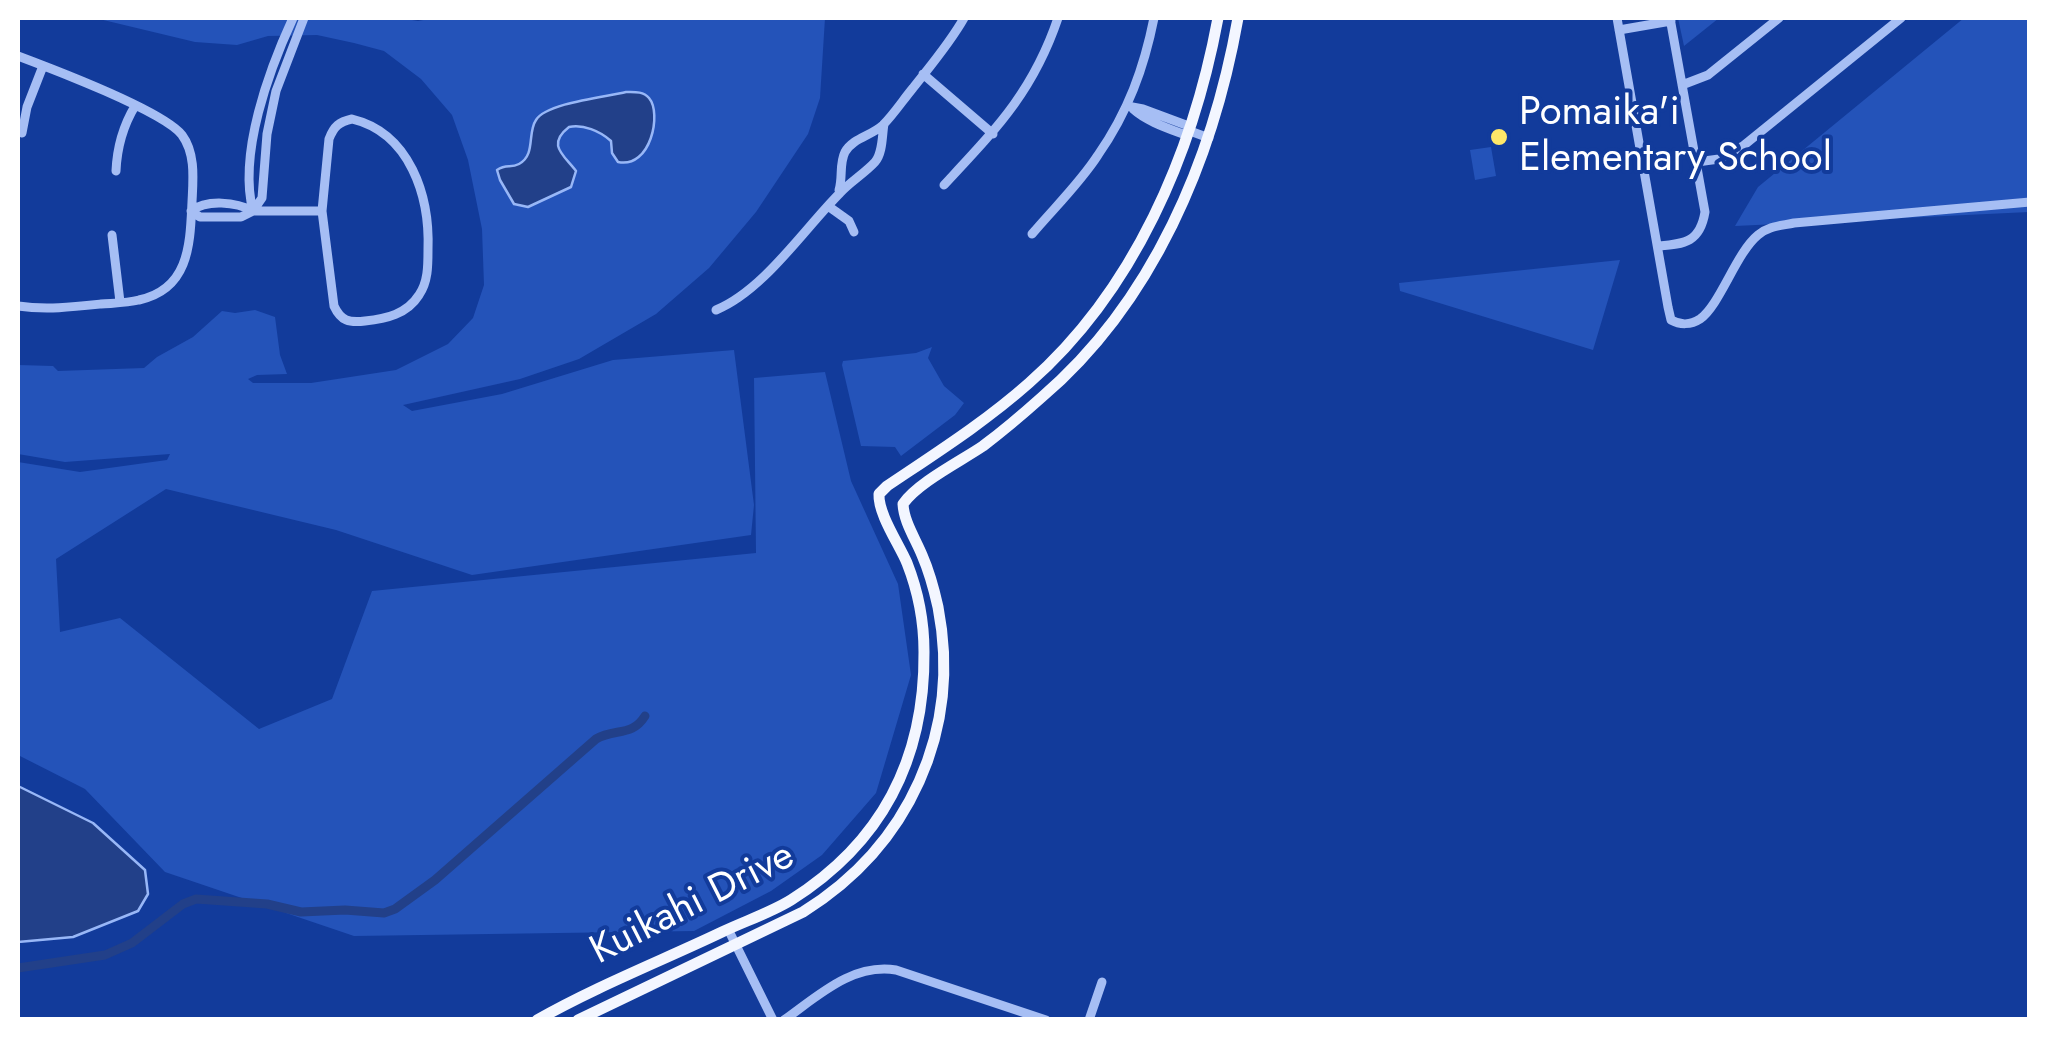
<!DOCTYPE html>
<html>
<head>
<meta charset="utf-8">
<style>
  body { margin:0 }
  #map { position:relative; width:2047px; height:1037px; overflow:hidden; background:#123b9b; font-family:Jost,sans-serif }
  canvas { display:block }
  .frame { position:absolute; inset:0; border:20px solid #fff; pointer-events:none }
</style>
</head>
<body>
<div id="map">
<canvas width="2047" height="1037"></canvas>
<div class="frame"></div>
</div>
<script>
const ctx = document.querySelector('canvas').getContext('2d');
ctx.lineJoin = 'round';
function fillPath(path, color) { ctx.fillStyle = color; ctx.fill(path, 'evenodd'); }
function trace(path, color, width, dash) { ctx.strokeStyle = color; ctx.lineWidth = width; ctx.lineCap = dash ? 'butt' : 'round'; ctx.setLineDash(dash || []); ctx.stroke(path); }
function write(font, color, halo, rows, align = 'center') {
  ctx.font = font + ' Jost,sans-serif'; ctx.lineWidth = 8; ctx.setLineDash([]); ctx.textBaseline = 'middle'; ctx.strokeStyle = halo; ctx.fillStyle = color; for (const [text, x, y, turn = 0] of rows) {
    ctx.save(); ctx.translate(x, y); ctx.rotate((+turn || 0) * Math.PI / 180); ctx.textAlign = isNaN(turn) ? turn : align; if (halo) ctx.strokeText(text, 0, 0); ctx.fillText(text, 0, 0); ctx.restore();
  }
}
fillPath(new Path2D(`
  M95 18H400L418 21 434 18H825L820 98 808 134 756 212 709 268 656 314 579 359 520 379 403 405 412 411 502 394 613 360 734 350 754 505 751 535 472 575 336 530 166 489 56 559 60 632 120 618 259 729 332 699 372 591 756 553 754 378 825 372 851 481 898 584 911 675 876 793 822 855 771 891 694 931 354 936 165 872 85 789 18 755V462L80 472 167 460 170 454 65 462 18 454V365L53 366 58 371 144 368 157 357 193 337 222 311 235 313 255 310 275 317 280 355 287 374 257 375 248 379 253 383H311L396 370 448 344 473 318 484 285 482 229 468 160 452 115 421 79 384 51 354 43 317 35 268 36 237 45 195 42Z
  M1678 18H1719L1684 46Z
  M1964 18H2029V212L1735 226 1758 187Z
  M1491 147 1496 176 1475 180 1470 150Z
  M1620 260 1593 350 1400 291 1399 283Z
  M932 347 928 358 944 386 964 403 955 415 901 456 895 447 861 446 842 365 843 361 916 353Z`), '#2453b9');
const water = new Path2D(`
  M626 92C634 92 643 91 649 98 662 113 651 169 618 162L612 153 611 141C600 131 583 124 569 127 546 145 564 155 576 171L571 187 528 207 514 204 500 180 497 170C507 163 510 169 519 164 536 155 527 133 536 120 546 103 605 97 626 92Z
  M18 786 93 823 145 870 148 894 138 911 73 937 18 942Z`);
fillPath(water, '#224089');
trace(water, '#98b7f7', 2.5);
trace(new Path2D(`
  M18 968 105 955 132 943 183 904 196 899 267 904 301 912 345 910 384 913 395 909 435 880 596 739C615 728 632 737 645 716`), '#224089', 9);
trace(new Path2D(`
  M1617 18 1668 307 1671 320C1680 325 1691 325 1700 319 1720 305 1736 253 1758 235 1769 226 1780 226 1794 223L2030 202
  M1619 30 1671 21
  M18 56C50 68 163 111 182 135 196 154 193 180 192 202 190 243 190 289 139 300 127 303 114 303 101 304 73 307 46 310 18 306
  M923 74 993 134
  M1682 85 1708 75 1779 18
  M1127 106 1143 109 1186 125 1190 131 1209 138
  M1133 109C1146 121 1167 128 1183 134L1190 131
  M352 119C410 133 430 196 428 250 428 266 428 282 419 295 407 314 386 319 365 321 349 323 341 321 334 306L322 211 329 139C334 126 339 122 352 119Z
  M22 133 27 107 43 66
  M1697 162 1719 159 1743 146 1901 18
  M116 171C117 148 123 126 135 106
  M944 185C996 129 1033 92 1058 18
  M839 190C843 177 839 164 845 152 853 138 871 136 883 125 894 114 903 100 913 88 931 65 950 43 964 18
  M828 206 849 221 854 232
  M191 211 200 217H241L253 211H322
  M191 211C207 199 236 202 253 211
  M253 211 262 198 267 134 276 91 304 18
  M253 211C238 154 269 70 293 18
  M1032 234C1054 208 1080 183 1098 155 1128 112 1144 68 1154 18
  M112 235 120 302
  M1659 246C1685 244 1700 242 1705 212L1670 18
  M716 310C764 290 804 229 840 193 850 182 865 173 875 162 883 153 882 135 884 124
  M728 929 773 1020
  M784 1020C818 996 852 963 896 970L1046 1020
  M1089 1020 1102 982`), '#a6bef4', 9);
trace(new Path2D(`
  M537 1020C597 986 661 961 722 932 745 921 770 913 791 900 883 842 925 759 924 652 924 622 918 591 907 563 899 544 878 514 879 494L887 486C936 453 985 422 1029 383 1134 291 1193 153 1218 18
  M578 1020 803 912C909 846 962 731 938 607 934 589 929 571 922 555 915 538 904 522 903 504 917 483 961 461 983 446 1003 431 1023 414 1042 397 1153 302 1213 159 1238 18`), '#f3f6ff', 11);
for (const [x, y, r, color] of [
  [1499,137,10,"#ffe869"]
]) { const dot = new Path2D(); dot.arc(x, y, r, 0, 2 * Math.PI); ctx.fillStyle = color; ctx.fill(dot); trace(dot, '#123b9b', 4); }
write('40px', '#fff', '#123b9b', [
  ["Pomaika'i",1519,114],
  ["Elementary School",1519,160]
], 'left');
write('40px', '#fff', '#123b9b', [
  ["Kuikahi Drive",693,905,-27]
]);
</script>
</body>
</html>
